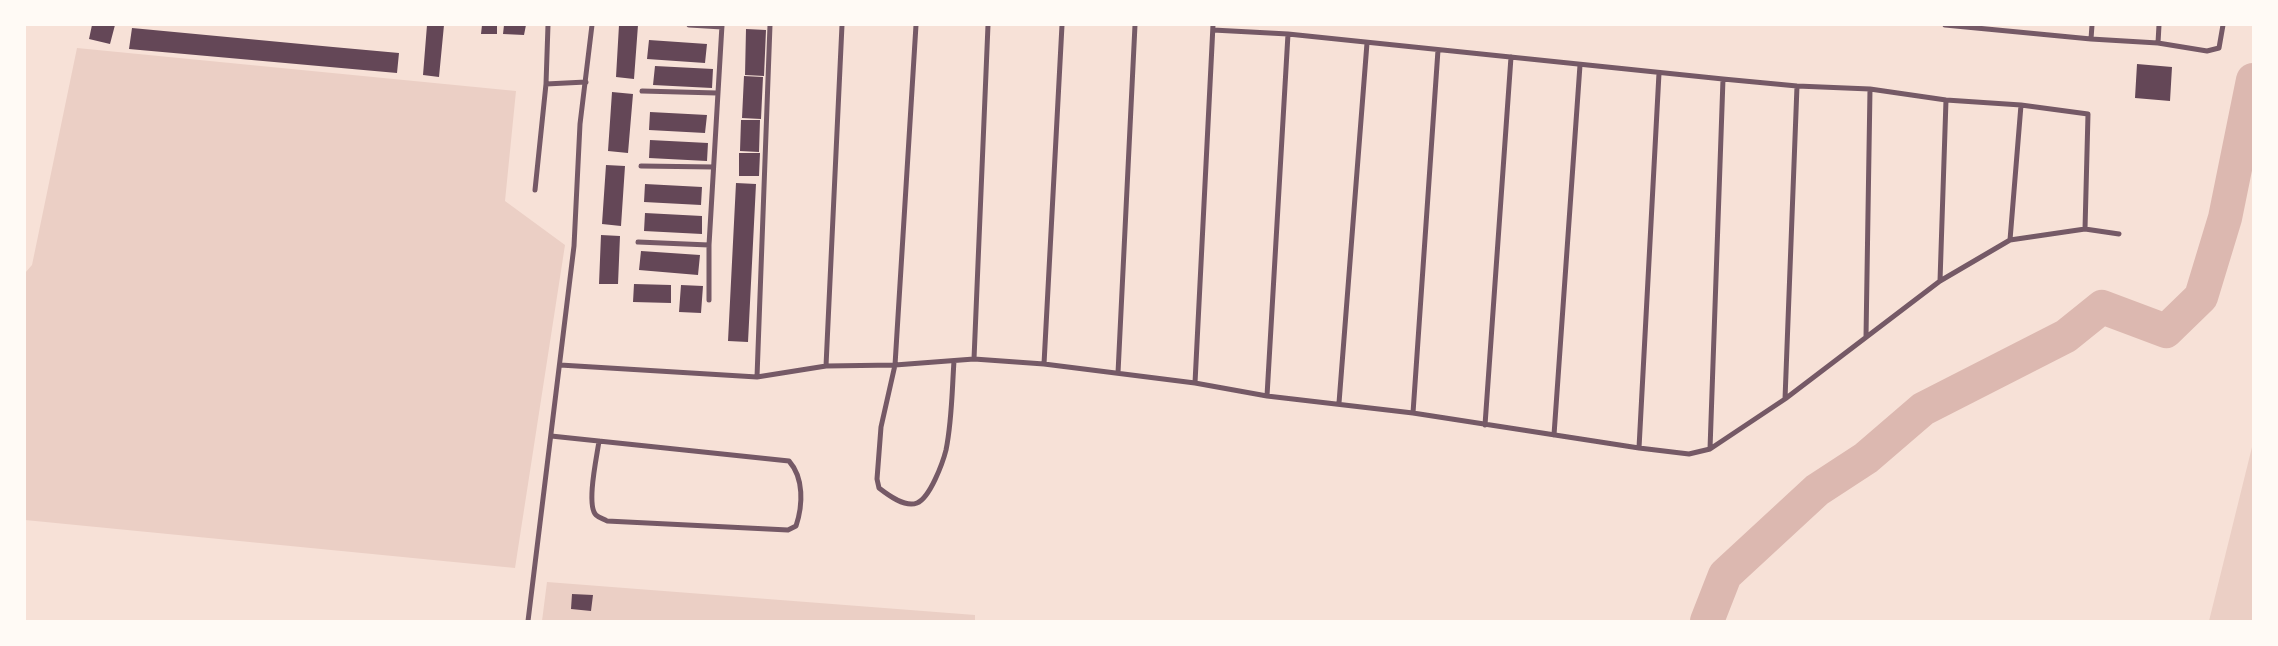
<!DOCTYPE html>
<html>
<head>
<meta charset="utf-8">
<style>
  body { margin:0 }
  #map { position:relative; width:2278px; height:646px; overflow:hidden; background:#f7e1d7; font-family:"Zilla Slab",serif }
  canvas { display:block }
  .frame { position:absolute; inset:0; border:26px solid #fffaf5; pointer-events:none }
</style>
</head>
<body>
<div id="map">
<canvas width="2278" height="646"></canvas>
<div class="frame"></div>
</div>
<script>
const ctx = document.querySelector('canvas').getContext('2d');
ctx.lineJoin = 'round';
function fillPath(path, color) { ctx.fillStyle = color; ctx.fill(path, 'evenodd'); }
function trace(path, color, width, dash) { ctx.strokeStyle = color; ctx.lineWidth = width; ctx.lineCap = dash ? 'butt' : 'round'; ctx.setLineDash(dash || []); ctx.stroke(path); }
fillPath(new Path2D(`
  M77 48 516 91 505 201 565 245 515 568 25 520V273L32 265Z
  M2253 443V621H2209Z
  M547 582 975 615V621H542Z`), '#ebcfc5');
trace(new Path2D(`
  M1707 621 1725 575 1817 490 1866 458 1923 409 2066 336 2102 307 2166 331 2201 297 2225 218 2253 80`), '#dcb8b0', 34);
fillPath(new Path2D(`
  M92 25H115L110 44 89 39Z
  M427 25H444L439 77 423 75Z
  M482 25H497V34H481Z
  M504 25H526L524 35 503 34Z
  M619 25H638L634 79 616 77Z
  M132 28 333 47 399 53 397 73 140 50 129 49Z
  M746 29 766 30 764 76 745 75Z
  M649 40 707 44 705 63 647 59Z
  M2137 64 2172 67 2170 101 2135 98Z
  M655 66 713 69 712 88 653 85Z
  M744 76 763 77 761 119 742 118Z
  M612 92 633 94 628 153 608 151Z
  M650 112 707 115 705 133 649 130Z
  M741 120H760L759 152 740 151Z
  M650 140 708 143 707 161 649 158Z
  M739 153H760L759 176H739Z
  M606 165 625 166 621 226 602 224Z
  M736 183 756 184 748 342 728 341Z
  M645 184 702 187 701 205 644 202Z
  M645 213 702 216V234L644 231Z
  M601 235 620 236 618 284H599Z
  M641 251 700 255 698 275 639 270Z
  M634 284 671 285V303L633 302Z
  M681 285 703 286 701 313 679 312Z
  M572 594 593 595 591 611 571 609Z`), '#644757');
trace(new Path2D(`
  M548 25 546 84 586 82
  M689 25 722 27
  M916 25 895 365 881 427 877 479 879 488C888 495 905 508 917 503 930 498 943 462 946 450 952 421 952 390 954 361
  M1945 25 2091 39 2158 43 2207 51 2219 48 2223 25
  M1213 30 1288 34 1723 79 1797 86 1870 89 1946 100 2021 105 2088 114 2085 229
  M2091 39 2092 25
  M2158 43 2159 25
  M642 91 717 93
  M641 166 713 167
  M535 190 546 84
  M2010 240 2021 105
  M638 242 709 245
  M1940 281 1946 100
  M709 300V245L722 25
  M1866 337 1870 89
  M974 359 988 25
  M1044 364 1062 25
  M560 365 757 377 826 366 895 365 974 359 1044 364 1195 383 1267 396 1413 413 1639 448 1689 454 1710 449 1785 399 1940 281 2010 240 2085 229 2119 234
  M826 366 842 25
  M1118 373 1135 25
  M757 377 770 25
  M1195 383 1213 25
  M1267 396 1288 34
  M1785 399 1797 86
  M1339 403 1367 43
  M1413 413 1438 50
  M1485 425 1511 57
  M1554 435 1580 65
  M551 436 789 461C804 478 803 505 796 526L788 530 607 521C604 519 599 518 596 515 586 505 597 456 599 441
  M1639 448 1659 73
  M1710 449 1723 79
  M528 621 574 246 580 124 592 25`), '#755966', 5);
</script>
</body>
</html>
